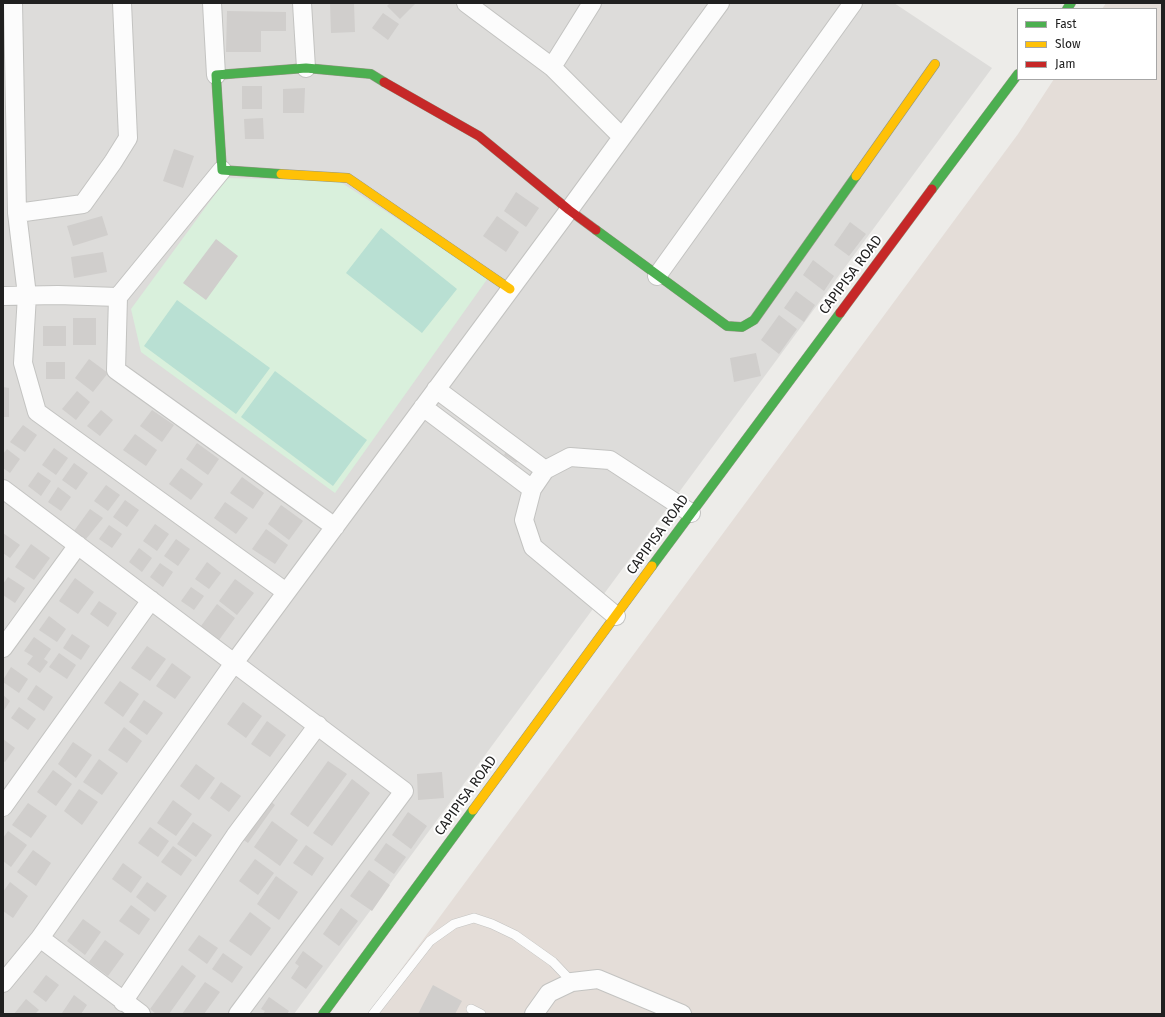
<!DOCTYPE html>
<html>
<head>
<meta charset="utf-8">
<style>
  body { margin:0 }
  #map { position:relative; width:1165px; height:1017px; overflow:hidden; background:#edece9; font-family:"Fira Sans",sans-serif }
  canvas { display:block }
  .frame { position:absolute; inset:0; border:4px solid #202020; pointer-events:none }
  .legend { position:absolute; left:1017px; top:8px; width:140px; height:72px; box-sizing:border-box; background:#fff; border:1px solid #a6a6a6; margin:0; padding:5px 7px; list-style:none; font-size:12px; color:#202020 }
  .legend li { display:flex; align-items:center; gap:8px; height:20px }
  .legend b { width:20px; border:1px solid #a6a6a6 }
</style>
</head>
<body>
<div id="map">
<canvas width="1165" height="1017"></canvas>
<div class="frame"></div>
<ul class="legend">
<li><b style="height:5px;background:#4caf50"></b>Fast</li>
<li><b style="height:5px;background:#ffc107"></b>Slow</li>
<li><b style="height:5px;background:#c62828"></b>Jam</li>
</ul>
</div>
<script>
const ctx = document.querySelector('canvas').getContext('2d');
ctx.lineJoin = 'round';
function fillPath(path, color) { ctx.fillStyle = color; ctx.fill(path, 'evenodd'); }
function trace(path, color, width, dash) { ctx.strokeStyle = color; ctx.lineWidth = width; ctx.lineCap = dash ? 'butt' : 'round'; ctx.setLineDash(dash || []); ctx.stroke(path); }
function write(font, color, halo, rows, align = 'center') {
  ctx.font = font + ' "Fira Sans",sans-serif'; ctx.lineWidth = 4; ctx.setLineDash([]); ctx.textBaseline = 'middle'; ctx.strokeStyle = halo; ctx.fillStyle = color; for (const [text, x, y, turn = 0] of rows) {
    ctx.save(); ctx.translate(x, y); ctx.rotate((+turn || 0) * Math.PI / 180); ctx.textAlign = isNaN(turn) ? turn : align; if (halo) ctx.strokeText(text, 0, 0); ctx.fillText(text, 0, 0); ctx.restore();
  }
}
fillPath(new Path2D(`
  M3 3H894L992 68 294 1014H3Z`), '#dddcda');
fillPath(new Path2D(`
  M1106 3H1162V1014H368L1018 134 1054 79H1156V9H1102Z`), '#e4ddd8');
fillPath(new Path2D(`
  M227 178 339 181 488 278 335 493 141 352 131 309Z`), '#d9f0dc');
fillPath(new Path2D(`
  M381 228 457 289 422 333 346 273Z
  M177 300 270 368 236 414 144 346Z
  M275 371 367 440 333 486 241 417Z`), '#b9e0d3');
fillPath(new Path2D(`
  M330 3H354L355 32 331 33Z
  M390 3H416L400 19 387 6Z
  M227 11 286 12V31H261V52H226Z
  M383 13 399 24 388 40 372 28Z
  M242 86H262V109H242Z
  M305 88 304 113H283V89Z
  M263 118 264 139H245L244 119Z
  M174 149 194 156 183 188 163 181Z
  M516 192 539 208 526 227 504 211Z
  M102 216 108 235 73 246 67 226Z
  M497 216 519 232 506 252 483 236Z
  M850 222 866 234 849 256 834 245Z
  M216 239 238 256 206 300 183 283Z
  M103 252 107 272 74 278 71 257Z
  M813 260 834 276 824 291 803 275Z
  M796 291 815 305 804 322 784 308Z
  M779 315 797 329 779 354 761 340Z
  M73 318H96V345H73Z
  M43 326H66V346H43Z
  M756 353 761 376 734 382 730 358Z
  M89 359 108 373 93 392 75 378Z
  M46 362H65V379H46Z
  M3 387 9 388V417H3Z
  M77 391 90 402 76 420 62 409Z
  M101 410 113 420 100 436 87 426Z
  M152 410 174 425 162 442 140 426Z
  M23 425 37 435 25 452 10 442Z
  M135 434 157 450 146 466 123 450Z
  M197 443 219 459 208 475 186 459Z
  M54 448 68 458 56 475 42 465Z
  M7 449 20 459 10 473 3 468V454Z
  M508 449 520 458 516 463 504 455Z
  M74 463 88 473 76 490 62 480Z
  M181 468 203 484 191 500 169 484Z
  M38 472 51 481 41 496 28 486Z
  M242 477 264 493 253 509 230 493Z
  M106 485 120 495 108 511 94 501Z
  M58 487 71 497 61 511 48 502Z
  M125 500 139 510 127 527 113 517Z
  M225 502 248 518 236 534 214 518Z
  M281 505 303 521 289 540 268 524Z
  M90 509 103 518 86 539 74 531Z
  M155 524 169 534 157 551 143 541Z
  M109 525 122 534 112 548 99 539Z
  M266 529 288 545 275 564 252 549Z
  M3 533 20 545 10 558 3 553Z
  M176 539 190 549 178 566 164 556Z
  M31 544 50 558 34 580 15 567Z
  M139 548 152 558 142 572 129 562Z
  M207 562 221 573 209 589 195 579Z
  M160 563 173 572 163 587 150 577Z
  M8 577 25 588 15 603 3 595V584Z
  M75 578 94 592 78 614 59 601Z
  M235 579 254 593 237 615 219 601Z
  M191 587 204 596 194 610 181 601Z
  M99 601 117 613 108 627 90 614Z
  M217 604 235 618 219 640 201 626Z
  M49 616 66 629 57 642 39 630Z
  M72 634 90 646 81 660 63 648Z
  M34 637 51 649 44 659 48 662 40 673 27 664 33 656 24 651Z
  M147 646 166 659 150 681 131 668Z
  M59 653 76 665 67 679 49 667Z
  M172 663 191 677 175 699 156 686Z
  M11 667 28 679 19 693 3 682V680Z
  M120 681 139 694 123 717 104 703Z
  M36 685 53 697 44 711 27 699Z
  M3 695 10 701 3 712Z
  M144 700 163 713 147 735 129 722Z
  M243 702 262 716 246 738 227 724Z
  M19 707 36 719 28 730 11 718Z
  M267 721 286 735 270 757 251 744Z
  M124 727 142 741 127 763 108 750Z
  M3 739 15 748 5 762 3 761Z
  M73 742 92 755 76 778 58 764Z
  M99 759 118 773 102 795 83 782Z
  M328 761 347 774 308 827 290 814Z
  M196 764 215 778 199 800 180 786Z
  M53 770 72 784 56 806 37 792Z
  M442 772 444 798 418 800 417 774Z
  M352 779 370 793 332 846 313 833Z
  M221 782 241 796 229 812 210 798Z
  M79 789 98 802 82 825 64 811Z
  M266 798 275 805 248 843 238 836Z
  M173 800 192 814 176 836 157 823Z
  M28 803 47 816 31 838 12 825Z
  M408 812 427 826 411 849 392 835Z
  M272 821 298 840 280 866 254 847Z
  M193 822 212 835 196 857 177 844Z
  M150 827 169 841 158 857 138 843Z
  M8 831 27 845 11 867 3 861V838Z
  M386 843 406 857 394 874 374 860Z
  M306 845 324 858 312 876 293 863Z
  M173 846 192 860 181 876 161 862Z
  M33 850 51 863 36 886 17 872Z
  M255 859 274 873 258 895 239 881Z
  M123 863 142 877 131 893 112 879Z
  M369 870 390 885 372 911 350 896Z
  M276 876 298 892 279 920 257 904Z
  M10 882 28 896 13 918 3 911V892Z
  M147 882 167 896 155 912 136 897Z
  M131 905 150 919 139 935 119 921Z
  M341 908 358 921 339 946 323 934Z
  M250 912 271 928 251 956 229 941Z
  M83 919 101 932 85 955 67 941Z
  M199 935 218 948 207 964 188 950Z
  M105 940 124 954 108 976 89 962Z
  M303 951 323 966 306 989 291 978 299 966 295 963Z
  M223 953 243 967 232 983 212 969Z
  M182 965 196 976 169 1014H156L150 1009Z
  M46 975 59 985 46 1002 33 992Z
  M205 982 220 992 204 1014H182Z
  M433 985 462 1001 455 1014H418Z
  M74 995 87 1005 81 1014H63L62 1013Z
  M269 997 289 1011 287 1014H263L265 1011 261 1009Z
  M26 999 39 1010 35 1014H14Z`), '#d0cecc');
const lane = new Path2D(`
  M471 1009 481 1014
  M373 1014 430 941 454 924 474 918 492 924 515 935 553 962 572 982`);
const street = new Path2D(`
  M13 3 17 213 27 295 23 363 37 412 286 592
  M212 3 216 75
  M302 3 306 68
  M466 3 552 67 622 137
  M552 67 592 3
  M222 170 118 297 116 370 335 527
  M17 213 83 204 113 162 128 138 122 3
  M657 276 853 3
  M3 296 58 295 118 297
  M436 389 545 470
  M423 407 532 489
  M3 489 404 791 238 1014
  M616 616 533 547 524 520 532 489 545 470 570 457 610 460 691 513
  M3 648 78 545
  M3 807 151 600
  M40 938 141 1014
  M3 983 40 938 234 663 569 210 720 3
  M123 1002 235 836 318 725
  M534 1014 549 993 572 982 598 979 682 1014`);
const fast = new Path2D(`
  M1067 9 1071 3
  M281 174 222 170 216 75 306 68 371 74 384 82
  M932 189 1018 74
  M596 230 727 326 742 327 754 320 856 176
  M652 566 840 313
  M323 1014 473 810`);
const slow = new Path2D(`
  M281 174 348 178 510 289
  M856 176 935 64
  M473 810 652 566`);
const jam = new Path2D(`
  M384 82 479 136 569 210 596 230
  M840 313 932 189`);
trace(lane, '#c3c3c1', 10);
trace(street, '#c3c3c1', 20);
trace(fast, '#929682', 10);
trace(slow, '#929682', 10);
trace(jam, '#929682', 10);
trace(lane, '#fcfcfc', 9);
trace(street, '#fcfcfc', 18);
trace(fast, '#4caf50', 9);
trace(slow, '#ffc107', 9);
trace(jam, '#c62828', 9);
write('14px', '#202020', '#fff', [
  ["CAPIPISA ROAD",851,275,-53],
  ["CAPIPISA ROAD",658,535,-54],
  ["CAPIPISA ROAD",466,796,-54]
]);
</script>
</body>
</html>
